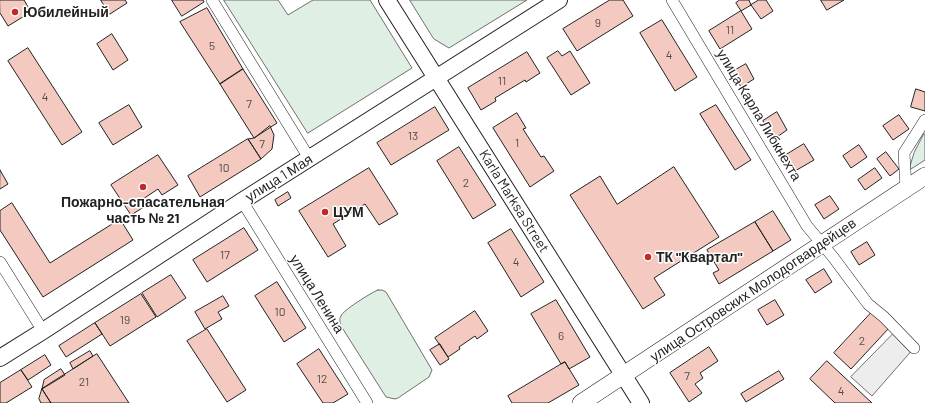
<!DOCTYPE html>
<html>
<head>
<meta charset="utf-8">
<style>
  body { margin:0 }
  canvas { display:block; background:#fff }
</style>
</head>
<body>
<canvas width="925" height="403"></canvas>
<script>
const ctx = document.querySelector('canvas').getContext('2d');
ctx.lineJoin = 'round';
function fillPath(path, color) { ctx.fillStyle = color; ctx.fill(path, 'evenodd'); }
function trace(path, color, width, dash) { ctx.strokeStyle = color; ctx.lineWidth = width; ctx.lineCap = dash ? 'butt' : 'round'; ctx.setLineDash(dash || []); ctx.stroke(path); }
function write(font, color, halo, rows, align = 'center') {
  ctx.font = font + ' Barlow,sans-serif'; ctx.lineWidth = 3; ctx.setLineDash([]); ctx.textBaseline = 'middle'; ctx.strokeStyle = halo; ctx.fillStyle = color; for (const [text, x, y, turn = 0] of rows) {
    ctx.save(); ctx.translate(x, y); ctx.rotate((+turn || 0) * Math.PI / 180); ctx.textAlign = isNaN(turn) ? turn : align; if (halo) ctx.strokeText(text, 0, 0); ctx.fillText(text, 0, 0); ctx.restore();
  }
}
const green = new Path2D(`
  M224 0H278L288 15 313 0H370L412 68 308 133Z
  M410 0H527L449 48 434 39Z
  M924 134H925V160L911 169 910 166 914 153Z
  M378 290H382L386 292 432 370 429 377 398 398 395 399 386 397 341 326C340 323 339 319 341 316 342 311 372 292 378 290Z`);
fillPath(green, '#e0efe3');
trace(green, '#6f6f6f', 1);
const parking = new Path2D(`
  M896 331 914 348 872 396 851 377Z`);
fillPath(parking, '#ededed');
trace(parking, '#6f6f6f', 1);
const building = new Path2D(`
  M0 0H24L31 12 8 26 0 13Z
  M101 0H125L127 3 110 14Z
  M172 0H203L204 2 182 16Z
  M610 0H623L633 16 577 51 563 29Z
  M740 0H749L751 5 741 11 736 3Z
  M759 0H766L773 11 761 19 751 5Z
  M821 0H844L827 10Z
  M207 8 243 69 220 84 180 22Z
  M741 11 752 29 720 49 709 31Z
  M662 20 697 77 675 91 640 33Z
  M112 34 128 60 113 70 97 44Z
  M28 48 82 132 62 145 8 61Z
  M558 51 562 56 570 51 590 83 571 95 547 58Z
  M527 52 540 73 526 82 525 80 495 98 496 101 481 110 468 88Z
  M746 64 754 79 741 87 732 72Z
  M243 69 277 123 254 138 220 84Z
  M916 89 925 92V111L911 107Z
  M129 105 142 127 113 145 99 123Z
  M716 105 751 160 735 170 700 114Z
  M435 107 449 130 391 165 377 143Z
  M777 112 787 130 774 139 763 121Z
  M517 113 526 128 523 129 541 157 544 156 554 171 530 187 493 128Z
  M899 115 909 129 893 140 883 126Z
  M270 126 274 135 272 149 261 159 248 139 254 138Z
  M248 139 261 159 200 197 188 176Z
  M804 144 814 160 795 171 786 155Z
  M859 145 867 157 851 168 843 156Z
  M459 147 496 205 473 219 437 161Z
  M886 152 899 169 890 176 877 159Z
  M158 155 178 185 162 195 158 189 140 201 144 207 131 215 111 185Z
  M674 167 719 237 654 278 665 295 643 309 570 195 600 176 617 204Z
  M369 168 398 214 379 225 365 204 333 224 346 246 328 257 299 211Z
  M875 168 882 178 865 190 858 180Z
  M0 170 8 184 0 189Z
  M288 192 291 198 278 206 275 200Z
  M830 196 839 209 824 219 815 205Z
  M12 203 50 263 120 219 133 240 43 297 0 230V211Z
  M773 211 791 240 773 251 755 222Z
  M755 222 773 251 719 284 713 273 719 270 707 250Z
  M244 228 258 250 207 282 193 260Z
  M511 229 544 282 521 297 488 243Z
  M867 242 875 255 859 265 851 252Z
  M824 269 832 282 815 293 806 280Z
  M171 275 186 298 157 317 142 293Z
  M277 282 306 328 284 342 255 296Z
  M141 294 156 317 110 346 95 323Z
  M223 296 229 306 218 312 222 319 205 329 195 312Z
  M556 300 590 357 569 369 565 362 561 364 531 314Z
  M775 300 784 315 767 325 758 310Z
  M475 311 488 331 477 339 475 336 459 347 460 349 448 357 435 338Z
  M872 312 889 328 851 369 834 353Z
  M95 323 102 334 66 357 59 346Z
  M207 329 246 390 227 402 187 341Z
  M440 344 449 359 440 365 430 350Z
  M709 347 718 361 700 373 703 378 695 384 702 393 689 402 670 373Z
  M319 349 348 394 333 403H323L297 364Z
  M90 351 93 356 73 369 70 363Z
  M97 354 129 403H51L42 389Z
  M45 355 51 365 28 380 21 370Z
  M827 361 872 403H835L810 379Z
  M565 362 579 385 548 403H512L508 396Z
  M61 369 65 375 42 389 44 380Z
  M21 370 32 387 6 403H0V383Z
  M779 371 784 379 746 402 741 394Z
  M42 389 51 403H41L39 399Z`);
fillPath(building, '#f3c9c0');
trace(building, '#222', 1);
const street = new Path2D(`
  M212 0 309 158
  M672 0 807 226 833 257 868 304 884 317 914 348
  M906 188 904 153 925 120
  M242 201 367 403
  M0 262 43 331`);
const secondary = new Path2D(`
  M387 0 641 403
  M0 358 43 331 242 201 559 0`);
const primary = new Path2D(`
  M581 403 925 176`);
trace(street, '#222', 12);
trace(secondary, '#222', 18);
trace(primary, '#222', 18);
trace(street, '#fff', 11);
trace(secondary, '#fff', 16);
trace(primary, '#fff', 17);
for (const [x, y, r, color] of [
  [15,12,4,"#c62828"],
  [143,187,4,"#c62828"],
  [325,212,4,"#c62828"],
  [648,257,4,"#c62828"]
]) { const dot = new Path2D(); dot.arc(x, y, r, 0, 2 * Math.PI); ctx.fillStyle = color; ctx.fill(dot); trace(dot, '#fff', 1.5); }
write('12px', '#564c4a', null, [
  ["9",598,23],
  ["11",730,30],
  ["5",212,46],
  ["4",669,55],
  ["11",502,81],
  ["4",45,97],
  ["7",249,104],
  ["13",413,136],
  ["1",517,143],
  ["7",262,144],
  ["10",224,168],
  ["2",466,183],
  ["17",225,255],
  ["4",516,262],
  ["10",280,312],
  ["19",125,320],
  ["6",561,336],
  ["2",862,341],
  ["7",687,376],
  ["12",322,379],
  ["21",84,382],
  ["4",841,391]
]);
write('bold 14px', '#222', '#fff', [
  ["Юбилейный",23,12],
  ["Пожарно-спасательная",143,202,"center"],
  ["часть № 21",143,218,"center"],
  ["ЦУМ",333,212],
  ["ТК \"Квартал\"",656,257]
], 'left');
write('14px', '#222', '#fff', [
  ["улица Карла Либкнехта",759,115,59],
  ["улица 1 Мая",279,178,-32],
  ["Karla Marksa Street",514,201,58],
  ["улица Островских Молодогвардейцев",753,290,-34],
  ["улица Ленина",317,294,58]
]);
</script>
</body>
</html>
